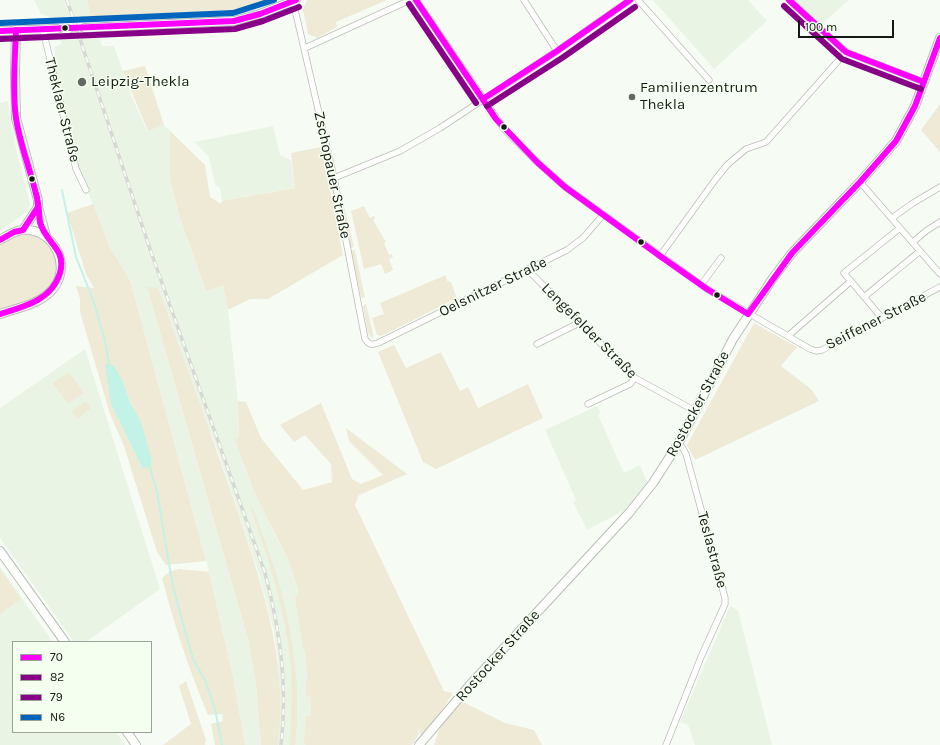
<!DOCTYPE html>
<html>
<head>
<meta charset="utf-8">
<style>
  body { margin:0 }
  #map { position:relative; width:940px; height:745px; overflow:hidden; background:#f6fcf4; font-family:Karla,sans-serif }
  canvas { display:block }
  .legend { position:absolute; left:12px; top:641px; width:140px; height:92px; box-sizing:border-box; background:#f5fff0; border:1px solid #9ba398; margin:0; padding:5px 7px; list-style:none; font-size:12px; color:#151813 }
  .legend li { display:flex; align-items:center; gap:8px; height:20px }
  .legend b { width:20px; border:1px solid #9ba398 }
  .scale { position:absolute; left:798px; top:20px; width:96px; height:18px; box-sizing:border-box; border:2px solid #151813; border-top:0; padding-left:5px; font-size:12px; line-height:14px; white-space:nowrap; color:#151813; -webkit-text-stroke:3px #f5fff0; paint-order:stroke }
</style>
</head>
<body>
<div id="map">
<canvas width="940" height="745"></canvas>
<ul class="legend">
<li><b style="height:5px;background:#f0f"></b>70</li>
<li><b style="height:5px;background:#808"></b>82</li>
<li><b style="height:5px;background:#808"></b>79</li>
<li><b style="height:5px;background:#0065bd"></b>N6</li>
</ul>
<div class="scale">100 m</div>
</div>
<script>
const ctx = document.querySelector('canvas').getContext('2d');
ctx.lineJoin = 'round';
function fillPath(path, color) { ctx.fillStyle = color; ctx.fill(path, 'evenodd'); }
function trace(path, color, width, dash) { ctx.strokeStyle = color; ctx.lineWidth = width; ctx.lineCap = dash ? 'butt' : 'round'; ctx.setLineDash(dash || []); ctx.stroke(path); }
function write(font, color, halo, rows, align = 'center') {
  ctx.font = font + ' Karla,sans-serif'; ctx.lineWidth = 3; ctx.setLineDash([]); ctx.textBaseline = 'middle'; ctx.strokeStyle = halo; ctx.fillStyle = color; for (const [text, x, y, turn = 0] of rows) {
    ctx.save(); ctx.translate(x, y); ctx.rotate((+turn || 0) * Math.PI / 180); ctx.textAlign = isNaN(turn) ? turn : align; if (halo) ctx.strokeText(text, 0, 0); ctx.fillText(text, 0, 0); ctx.restore();
  }
}
fillPath(new Path2D(`
  M34 0H87L91 16 81 19H55L41 14Z
  M653 0H748L767 21 714 69Z
  M789 0H849L818 27Z
  M65 35 67 39 72 38 71 35H99L102 46H114L132 97 147 131 164 125 170 131V180L181 221 206 291 223 286 228 310 238 401 239 437 273 531 289 562 299 592 313 668 312 745H278L280 703 278 661 274 632 258 571 216 446 147 287 248 639 256 683 261 745H245L234 681 209 572 130 280 110 248 79 170 53 57 55 54 54 47 62 44 59 36Z
  M8 101 16 149 30 204 28 211 0 231V103Z
  M273 126 280 155 291 160 295 188 222 201 220 188 215 185 209 157 195 142Z
  M85 349 160 589 86 642H74L0 538V408Z
  M597 406 601 413 598 415 624 473 640 465 647 482 625 510 587 530 573 502 576 500 545 430Z
  M0 567 53 642H13V732H116L125 745H0Z
  M730 606 738 610 772 745H695L688 725 680 722Z`), '#eaf4e5');
fillPath(new Path2D(`
  M87 0H273C222 22 163 17 109 19L91 16Z
  M307 0H387L336 22 337 27 317 38 308 34 303 9Z
  M145 66 164 125 148 131 123 71Z
  M940 104V152L921 130Z
  M170 131 205 165 210 197 221 204 222 201 295 188 291 153 321 147 343 255 268 299H250L228 310 223 286 206 291 181 221 170 180Z
  M340 190 354 247 351 248Z
  M93 204 110 248 130 280 206 561 166 565 157 552 124 446 110 414 80 312V299L76 286 94 288 86 274 67 213ZM123 382 152 461 142 468 111 404Z
  M364 206 370 218 374 216 375 219 373 220 386 242 384 243 389 255 392 254 393 257 389 259 393 270 385 274 381 264 364 269 351 211Z
  M22 234C58 235 71 275 41 295 32 302 11 306 0 310V245L8 238Z
  M355 250 365 298 361 297 351 251Z
  M446 275 447 281 451 282 456 296 455 299 381 336 377 335 372 318 384 314 380 303Z
  M147 287 158 288C183 358 209 427 233 498 260 578 289 659 278 745H261L256 683 248 639Z
  M366 304 374 338 371 337 368 333 363 306Z
  M754 323 797 347 781 366 811 389 819 401 695 460 687 445Z
  M394 345 406 368 441 352 460 391 468 387 478 408 528 384 543 418 436 469 423 462 378 352Z
  M69 372 84 393 68 404 53 383Z
  M86 401 91 408 77 419 72 411Z
  M238 401 246 402 261 438 303 490 332 482 331 464 305 435 294 442 280 425 321 403 352 479 361 484 383 475 349 441 346 428 407 474 359 495 355 505 444 691 453 693 423 739 418 728 419 734 412 745H306L304 742 306 716 311 715V697L306 696V681L308 678 305 650 303 649 295 598 299 592 289 562 255 493 235 440 239 437Z
  M249 503C256 513 260 527 264 539 289 603 303 676 295 745H290C291 721 293 696 291 672 287 613 268 558 249 503Z
  M0 569 21 599 0 614Z
  M179 569 209 572 234 681 245 745H215L211 724 223 721 222 714 208 715C189 670 174 624 162 578L169 572Z
  M186 681 206 740 205 745H163L191 724 179 686Z
  M461 701 505 723 534 730 542 745H434L442 722Z`), '#eeead5');
fillPath(new Path2D(`
  M105 364 114 366 123 382 131 404 141 422 152 461 150 467 142 468 111 404Z`), '#c3f2e6');
trace(new Path2D(`
  M62 190 76 257 93 300 105 340 109 365
  M150 467 157 492 173 587 193 659 205 680 215 709 222 745`), '#c3f2e6', 2);
trace(new Path2D(`
  M68 29 85 28`), '#d4dad2', 8, [8, 4]);
const street = new Path2D(`
  M416 0 504 129 537 162 565 187 707 289 810 349 816 351 822 350 940 287
  M524 0 557 51
  M638 0 709 80
  M789 0 846 52 924 82
  M293 1 334 178 365 339C369 345 372 345 378 343L567 250 583 238 603 215
  M43 30 76 169 86 190
  M305 48 410 0
  M334 178 400 151 440 128 557 51 630 0
  M860 182 940 274
  M892 218 913 203 940 187
  M913 242 926 231 940 222
  M660 256 715 180 727 165 746 149 766 142 846 52
  M528 270 635 378 695 411
  M701 285 721 258
  M864 297 920 251
  M882 318 844 273 900 228
  M788 336 851 281
  M537 344 579 323
  M588 404 630 384 635 378
  M666 745 701 657 725 604V598L686 454 682 447 678 444`);
const secondary = new Path2D(`
  M85 28 234 21 260 14 296 0
  M64 29H68
  M16 30 15 73 16 118 38 200V207L46 236
  M0 31 57 29
  M23 230 38 207
  M0 240C7 236 14 231 22 230 55 227 74 270 50 292 37 305 17 308 0 314
  M0 551 65 642
  M127 732 136 745
  M419 745 469 686 629 513 653 483 678 444 733 339 773 278 792 253 860 182 896 141 915 106 940 38`);
trace(street, '#b9bdb8', 7);
trace(secondary, '#b9bdb8', 10);
trace(street, '#fefffd', 5.5);
trace(secondary, '#fefffd', 8);
const rail = new Path2D(`
  M67 0 151 252 265 573C280 630 288 686 281 745`);
trace(rail, '#d7d8d5', 3.5);
trace(rail, '#f5fff0', 2, [6]);
trace(new Path2D(`
  M416 0 496 119 537 162 565 187 660 256 707 289 748 314
  M789 0 846 52 924 82
  M0 31 234 21 260 14 296 0
  M483 99 557 51 630 0
  M0 240 14 232 23 230 38 207 37 197
  M0 314C24 307 52 300 60 273 67 248 45 243 40 222 39 214 39 206 37 198 31 171 20 145 16 118 12 92 15 57 16 30
  M748 314 792 253 860 182 896 141 915 106 940 38`), '#f0f', 6);
trace(new Path2D(`
  M409 4 476 103
  M784 6 842 59 921 89
  M487 106 562 58 635 7`), '#808', 6);
trace(new Path2D(`
  M0 39 235 29 263 21 299 7`), '#808', 6);
trace(new Path2D(`
  M0 23 233 13 274 0`), '#0065bd', 6);
for (const [x, y, r, color] of [
  [65,28,3.5,"#151813"],
  [82,82,5,"#646862"],
  [632,97,4,"#646862"],
  [504,127,3.5,"#151813"],
  [32,179,3.5,"#151813"],
  [641,242,3.5,"#151813"],
  [717,295,3.5,"#151813"]
]) { const dot = new Path2D(); dot.arc(x, y, r, 0, 2 * Math.PI); ctx.fillStyle = color; ctx.fill(dot); trace(dot, '#f5fff0', 1.5); }
write('15px', '#151813', '#f5fff0', [
  ["Leipzig-Thekla",91,82],
  ["Familienzentrum",640,88],
  ["Thekla",640,105]
], 'left');
write('15px', '#151813', '#f5fff0', [
  ["Theklaer Straße",62,110,76],
  ["Zschopauer Straße",332,175,78],
  ["Oelsnitzer Straße",493,287,-26],
  ["Seiffener Straße",876,321,-27],
  ["Lengefelder Straße",589,331,45],
  ["Rostocker Straße",698,404,-62],
  ["Teslastraße",712,550,75],
  ["Rostocker Straße",498,656,-48]
]);
</script>
</body>
</html>
